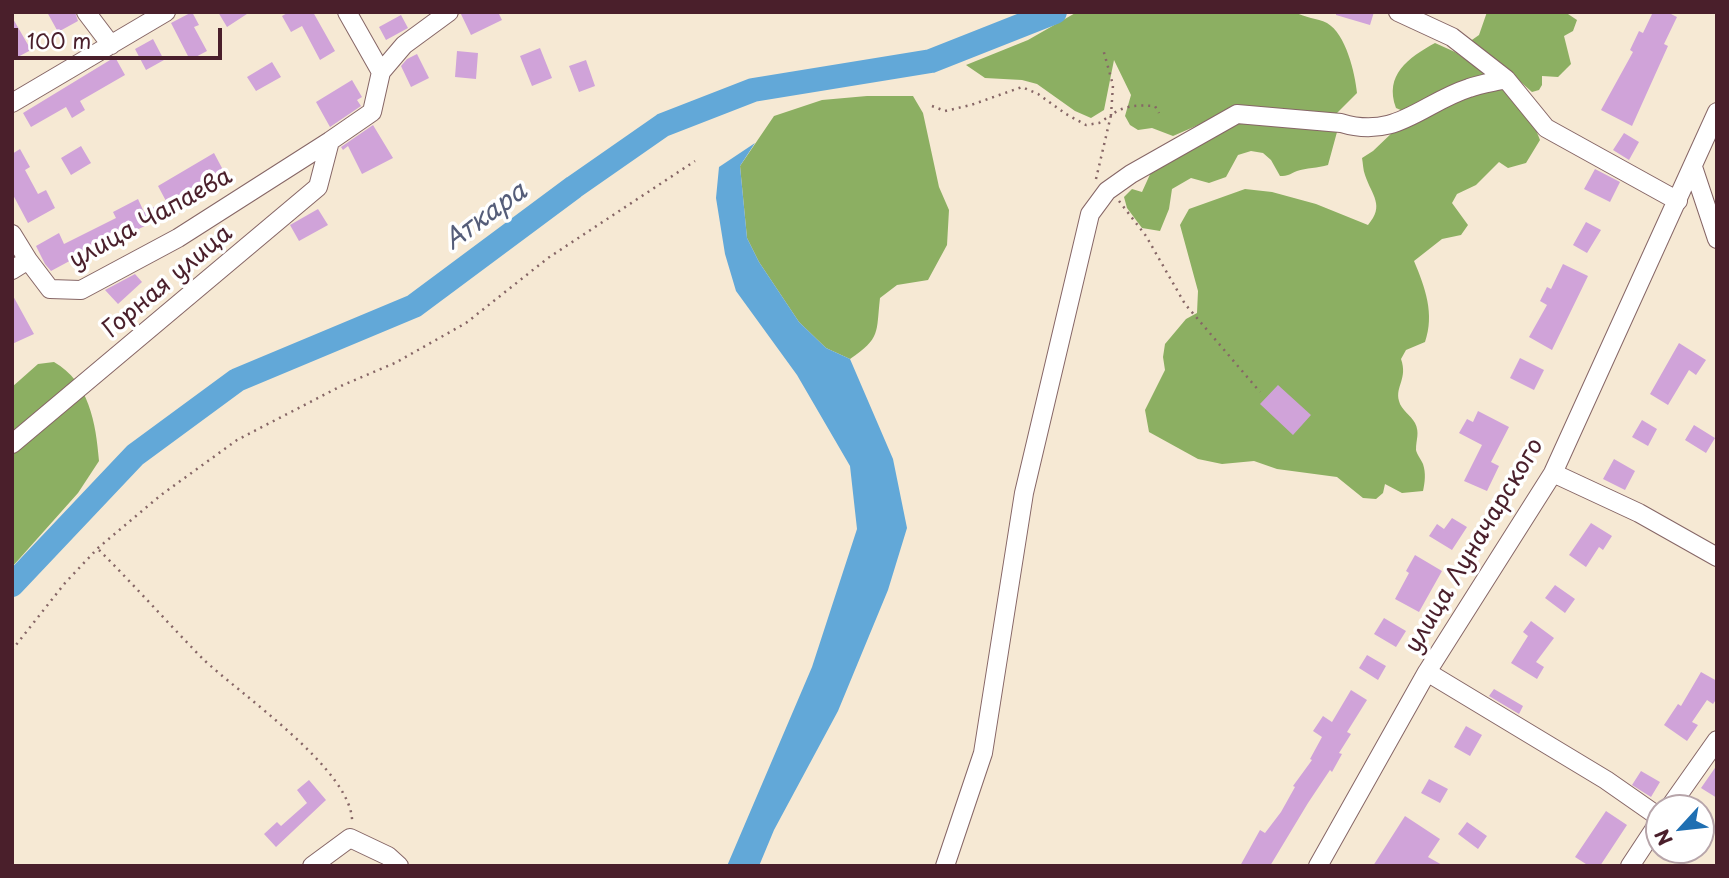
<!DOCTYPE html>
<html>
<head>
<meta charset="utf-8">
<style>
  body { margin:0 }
  #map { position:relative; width:1729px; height:878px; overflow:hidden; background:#f6e9d4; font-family:"Playpen Sans",sans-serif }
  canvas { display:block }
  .frame { position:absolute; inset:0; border:14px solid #4a1f2b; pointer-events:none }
  .north { position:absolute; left:1645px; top:794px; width:70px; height:70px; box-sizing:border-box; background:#fff; border:2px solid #b7a5aa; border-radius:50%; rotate:243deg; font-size:19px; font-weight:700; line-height:28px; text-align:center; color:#4a1f2b }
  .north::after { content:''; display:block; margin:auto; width:24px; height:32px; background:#1f6fb2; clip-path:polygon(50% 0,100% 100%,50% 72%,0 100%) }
  .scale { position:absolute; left:14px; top:28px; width:208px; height:32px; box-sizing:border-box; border:4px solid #4a1f2b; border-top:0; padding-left:9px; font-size:21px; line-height:24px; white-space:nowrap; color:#4a1f2b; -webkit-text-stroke:5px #fff; paint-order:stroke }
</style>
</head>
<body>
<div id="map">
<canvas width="1729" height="878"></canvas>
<div class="frame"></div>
<div class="north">N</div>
<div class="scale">100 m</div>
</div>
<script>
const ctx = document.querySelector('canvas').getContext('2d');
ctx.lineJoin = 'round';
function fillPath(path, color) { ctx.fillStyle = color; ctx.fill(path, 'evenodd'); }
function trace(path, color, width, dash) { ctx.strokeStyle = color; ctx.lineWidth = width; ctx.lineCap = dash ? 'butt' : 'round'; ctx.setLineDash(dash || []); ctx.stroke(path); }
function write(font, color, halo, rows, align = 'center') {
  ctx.font = font + ' "Playpen Sans",sans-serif'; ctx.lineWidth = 7; ctx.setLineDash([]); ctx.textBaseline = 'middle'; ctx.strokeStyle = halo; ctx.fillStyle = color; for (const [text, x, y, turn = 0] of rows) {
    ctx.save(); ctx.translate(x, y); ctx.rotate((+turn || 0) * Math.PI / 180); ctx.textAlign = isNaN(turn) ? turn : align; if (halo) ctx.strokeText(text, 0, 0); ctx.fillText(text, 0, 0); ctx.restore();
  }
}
fillPath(new Path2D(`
  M1077 12H1295C1305 18 1317 18 1327 23 1346 34 1355 73 1357 93L1335 115 1235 109 1173 136 1152 128 1138 130 1130 125 1125 116 1131 95 1114 60 1104 110 1091 118 1075 111 1037 84 1022 80 985 78 966 65 1028 40Z
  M1487 12H1565L1577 20 1573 31 1564 36 1571 64 1558 77 1542 76V85L1539 90 1532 92 1507 70 1469 42 1479 35Z
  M1435 43 1455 52 1488 75 1403 111 1396 108C1384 75 1408 58 1435 43Z
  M1505 86 1536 130 1540 140 1526 163 1508 168 1499 162 1476 185 1457 194 1452 203 1468 225 1461 235 1442 239 1414 261C1425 287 1435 314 1425 342L1406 350 1401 359C1408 379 1395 386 1399 401 1401 410 1411 415 1415 423 1420 433 1416 439 1416 450 1417 455 1421 459 1423 464 1426 473 1425 482 1423 491L1402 493 1385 484 1383 493 1376 499 1363 498 1337 477 1277 469 1254 461 1222 464 1198 459 1149 432 1145 410 1165 370 1163 357 1165 344 1186 319 1197 313 1198 291 1180 225 1189 209 1245 189 1272 192 1316 204 1368 225C1385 205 1372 196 1365 175 1363 170 1363 163 1362 158L1373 151 1395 130 1470 92Z
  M867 96H913L923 113 939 187 949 210 947 245 928 280 897 285 880 298C876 333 881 338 850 359L826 348 799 322 759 262 747 238 740 166 774 116 822 100Z
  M1241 122 1337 132 1328 165C1318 168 1306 168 1297 171 1290 174 1288 176 1280 176L1271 160 1263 153 1251 151 1238 155 1226 177 1209 183 1191 178 1172 189 1169 209 1160 231 1142 228 1127 208 1124 197 1132 189 1142 192 1152 170Z
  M54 362C89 382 96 423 99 461L78 493 12 567V387L38 364Z`), '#8caf62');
fillPath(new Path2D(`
  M755 143 740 166 747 238 759 262 799 322 826 348 850 359 893 459 907 528 888 590 838 711 774 830 759 866H727L812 667 857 529 850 466 797 375 736 291 725 254 716 198 719 167Z`), '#62a8d8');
trace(new Path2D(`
  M12 585 135 455 237 380 414 306 574 187 663 125 753 90 931 61 1055 12`), '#62a8d8', 24);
fillPath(new Path2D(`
  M47 12H75L78 21 58 32Z
  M192 12 199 25 194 27 207 51 190 60 171 23Z
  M218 12H250L227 27Z
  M289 12H313L335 51 320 60 302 26 291 32 282 16Z
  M460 12H498L502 20 471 35Z
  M1336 12H1374L1370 25 1336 15Z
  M1653 12H1667L1677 17 1664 44 1668 46 1632 126 1601 110 1633 52 1630 50 1639 31 1643 33Z
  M401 15 408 28 386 40 379 27Z
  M12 17 31 50 12 60Z
  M153 39 164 60 146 70 135 49Z
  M540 48 552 78 532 86 520 56Z
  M457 51 478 53 476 79 455 77Z
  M417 54 429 78 411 87 401 66 407 59Z
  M115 57 125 75 80 101 85 110 72 118 66 107 31 127 23 113Z
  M586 60 595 86 579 92 569 66Z
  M272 62 281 77 256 91 247 77Z
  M352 80 362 97 357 100 361 106 330 127 316 102Z
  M373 125 393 158 362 174 348 146 343 150 341 147Z
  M1624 133 1639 142 1629 160 1613 150Z
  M81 146 91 163 71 175 61 158Z
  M20 149 30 167 25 170 38 194 46 190 55 208 28 223 12 193V154Z
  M214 153 230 183 208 195 205 191 157 217 158 220 104 245 108 253 95 260 90 250 51 271 45 264 36 246 59 233 64 244 116 218 113 212 138 199 144 212 166 201 158 186Z
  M1595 169 1620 182 1610 202 1584 189Z
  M318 209 328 225 299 241 290 225Z
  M1586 222 1601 230 1587 253 1573 245Z
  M1563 264 1588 276 1552 350 1529 337 1547 305 1540 301 1547 287 1551 289Z
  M135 274 142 282 118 304 105 290Z
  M12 294 34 334 12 344Z
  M1679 343 1706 360 1696 375 1689 370 1668 405 1650 394Z
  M1520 358 1544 370 1534 390 1510 378Z
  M1278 385 1311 415 1293 435 1260 404Z
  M1478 411 1509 427 1491 462 1499 466 1487 491 1464 481 1482 445 1459 433 1467 419 1473 422Z
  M1642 420 1657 429 1648 446 1632 437Z
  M1694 425 1715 438 1706 453 1685 440Z
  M1614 459 1635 471 1625 490 1603 479Z
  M1452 518 1467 527 1452 550 1429 536 1437 524 1444 529Z
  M1591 523 1612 536 1603 550 1599 547 1586 567 1569 555Z
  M1415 555 1442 571 1419 612 1395 599 1409 573 1406 571Z
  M1555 585 1575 599 1565 613 1545 598Z
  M1384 618 1406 631 1396 647 1374 634Z
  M1531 621 1554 638 1536 662 1544 667 1537 679 1511 663 1528 636 1523 632Z
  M1367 655 1386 666 1378 680 1359 668Z
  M1701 672 1717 681V698L1713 704 1707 700 1692 722 1698 725 1687 741 1664 725 1678 704 1681 706Z
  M1494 689 1523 706 1519 714 1489 696Z
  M1351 690 1367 700 1347 732 1351 734 1339 753 1342 754 1332 772 1330 770 1308 803 1270 866H1240L1260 830 1265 833 1281 812 1295 787 1293 786 1312 760 1310 759 1322 737 1313 731 1323 716 1332 722Z
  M1466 726 1482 735 1470 756 1454 747Z
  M1717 765V798L1701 788Z
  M1641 771 1660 782 1651 797 1632 785Z
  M1429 779 1448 789 1440 803 1421 793Z
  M309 780 326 800 276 847 264 834 277 822 281 826 307 803 297 790Z
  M1606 811 1627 825 1600 866H1589L1575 857Z
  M1405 816 1440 839 1428 857 1444 866H1373Z
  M1467 822 1487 836 1478 849 1458 834Z`), '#d0a3d9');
const minor = new Path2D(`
  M86 12 111 45
  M1398 12 1452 37 1506 79 1546 128 1678 201
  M381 72 404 45 449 12
  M12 103 166 12
  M1693 167 1717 239
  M12 234 28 260 50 289 81 290 178 238 330 141 372 112 381 72 347 12
  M12 270 28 260
  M12 444 318 187 330 141
  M1553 473 1639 513 1717 557
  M1427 672 1606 780 1659 817
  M1669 808 1717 740
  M312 866 350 838 388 856 399 866
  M945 866 983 753 1024 493 1090 214 1107 191 1131 174 1237 114 1341 123C1396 140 1422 103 1469 88 1480 84 1494 82 1506 79
  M1318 866 1427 672 1553 473 1717 112
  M1630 866 1659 822`);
trace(minor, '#866666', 20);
trace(new Path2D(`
  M932 106 945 111 971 105 1022 87 1038 94 1066 114 1086 125 1099 123 1111 115 1113 85 1103 49
  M1096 179 1111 115C1125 105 1138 105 1155 106L1159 113
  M1119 201 1146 236 1185 304 1260 392
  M99 550C134 585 167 622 202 658 238 693 356 772 352 824
  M12 650 65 583 98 548 161 495 237 440 343 385 395 363 466 323 548 258 695 161`), '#866666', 2.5, [2, 5]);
trace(minor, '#fff', 18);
write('24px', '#4a1f2b', '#fff', [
  ["улица Чапаева",151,219,-29],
  ["Горная улица",168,282,-40],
  ["улица Луначарского",1475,546,-59]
]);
write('italic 26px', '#555d79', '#fff', [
  ["Аткара",486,217,-36]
]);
</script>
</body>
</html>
